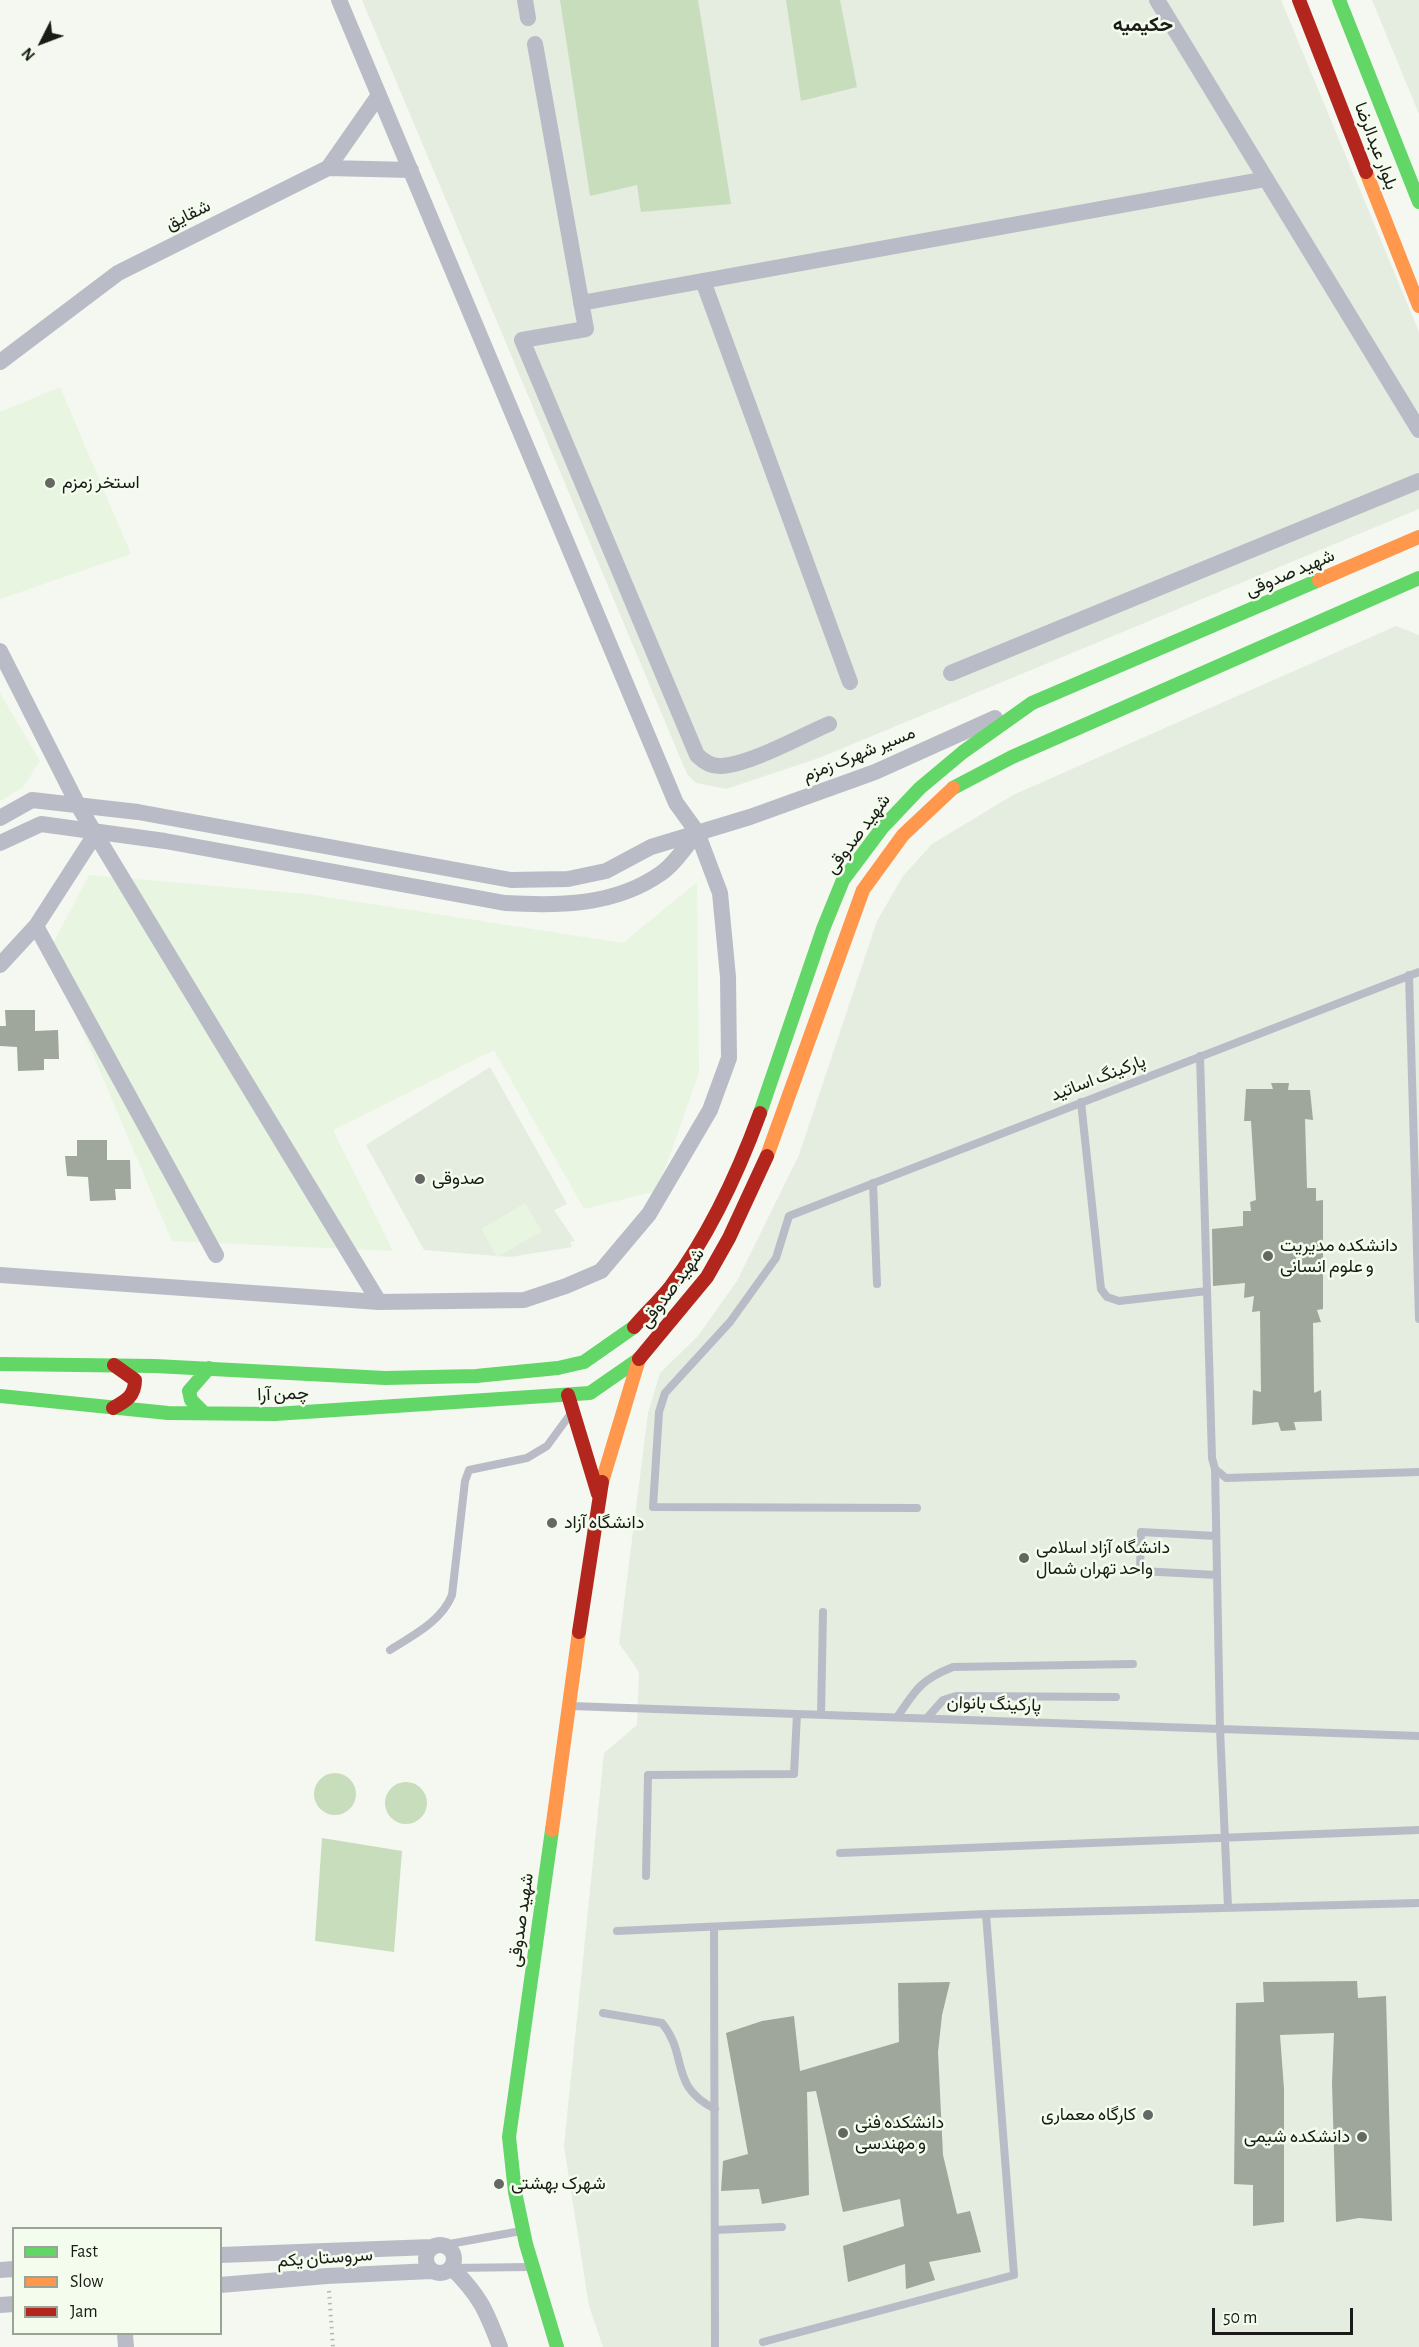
<!DOCTYPE html>
<html>
<head>
<meta charset="utf-8">
<style>
  body { margin:0 }
  #map { position:relative; width:1419px; height:2347px; overflow:hidden; background:#f4f8f0; font-family:"Alegreya Sans",sans-serif }
  canvas { display:block }
  .legend { position:absolute; left:12px; top:2227px; width:210px; height:108px; box-sizing:border-box; background:#f3fced; border:2px solid #9ba297; margin:0; padding:8px 10px; list-style:none; font-size:18px; color:#181b16 }
  .legend li { display:flex; align-items:center; gap:12px; height:30px }
  .legend b { width:30px; border:2px solid #9ba297 }
  .north { position:absolute; left:12px; top:12px; width:60px; height:60px; -webkit-text-stroke:4px #f3fced; paint-order:stroke; rotate:228deg; font-size:16px; font-weight:700; line-height:24px; text-align:center; color:#181b16 }
  .north::after { content:''; display:block; margin:auto; width:21px; height:27px; background:#181b16; clip-path:polygon(50% 0,100% 100%,50% 72%,0 100%) }
  .scale { position:absolute; left:1212px; top:2308px; width:141px; height:27px; box-sizing:border-box; border:3px solid #181b16; border-top:0; padding-left:8px; font-size:18px; line-height:21px; white-space:nowrap; color:#181b16; -webkit-text-stroke:4px #f3fced; paint-order:stroke }
</style>
</head>
<body>
<div id="map">
<canvas width="1419" height="2347"></canvas>
<ul class="legend">
<li><b style="height:8px;background:#63d668"></b>Fast</li>
<li><b style="height:8px;background:#ff974d"></b>Slow</li>
<li><b style="height:8px;background:#b3261e"></b>Jam</li>
</ul>
<div class="north">N</div>
<div class="scale">50 m</div>
</div>
<script>
const ctx = document.querySelector('canvas').getContext('2d');
ctx.lineJoin = 'round';
function fillPath(path, color) { ctx.fillStyle = color; ctx.fill(path, 'evenodd'); }
function trace(path, color, width, dash) { ctx.strokeStyle = color; ctx.lineWidth = width; ctx.lineCap = dash ? 'butt' : 'round'; ctx.setLineDash(dash || []); ctx.stroke(path); }
function write(font, color, halo, rows, align = 'center') {
  ctx.font = font + ' "Alegreya Sans",Vazirmatn,sans-serif'; ctx.lineWidth = 5; ctx.setLineDash([]); ctx.textBaseline = 'middle'; ctx.strokeStyle = halo; ctx.fillStyle = color; for (const [text, x, y, turn = 0] of rows) {
    ctx.save(); ctx.translate(x, y); ctx.rotate((+turn || 0) * Math.PI / 180); ctx.textAlign = isNaN(turn) ? turn : align; if (halo) ctx.strokeText(text, 0, 0); ctx.fillText(text, 0, 0); ctx.restore();
  }
}
fillPath(new Path2D(`
  M362 0H1281L1419 332V509L819 758 726 789 696 783 687 774Z
  M1372 0H1419V114Z
  M1396 626 1419 635V2347H603L589 2306 564 2146 604 1753 637 1725 639 1672 619 1643 648 1413 660 1373 698 1336 737 1281 799 1155 877 921 903 876 932 844 1013 795Z
  M490 1067 567 1204 554 1210 575 1241 570 1242 572 1247 510 1257 424 1250 366 1145Z`), '#e4eddf');
fillPath(new Path2D(`
  M60 387 131 554 0 599V412Z
  M0 693 40 761 23 787 0 801Z
  M89 875 307 894 623 943 697 882 699 1073 657 1191 584 1209 494 1050 333 1130 393 1251 172 1241 49 951Z
  M525 1203 542 1231 497 1257 481 1229Z`), '#e8f5e0');
fillPath(new Path2D(`
  M560 0H698L731 204 641 212 637 185 590 196Z
  M786 0H840L857 87 801 101Z
  M314 1794a21 21 0 1 1 42 0a21 21 0 1 1-42 0Z
  M385 1803a21 21 0 1 1 42 0a21 21 0 1 1-42 0Z
  M322 1838 402 1851 394 1952 315 1941Z`), '#c8ddbc');
fillPath(new Path2D(`
  M5 1010H35V1031L58 1030 59 1059H44V1070L18 1071 17 1047 0 1046V1026H6Z
  M1271 1083H1289L1288 1090H1310L1313 1120 1305 1119 1307 1188H1316V1201L1323 1200V1309L1317 1310 1321 1322 1313 1323 1314 1393 1321 1390 1322 1421 1294 1422 1296 1430 1281 1431 1278 1422 1252 1425 1253 1390 1261 1392 1260 1311 1252 1312 1254 1296 1244 1298 1245 1283 1213 1286 1212 1229 1243 1226V1211H1251L1250 1202 1256 1200 1251 1121H1244L1246 1089H1273Z
  M77 1140H107V1160H130L131 1189H115L116 1200 90 1201 88 1177 67 1176 65 1156H77Z
  M1357 1981 1358 1998 1386 1996 1392 2221 1359 2218 1336 2222 1332 2083 1334 2033 1280 2035 1284 2089V2222L1253 2226V2185L1234 2184 1236 2003 1264 2002 1263 1982Z
  M950 1982 942 2015 938 2052 943 2155 957 2214 970 2211 981 2252 929 2262 935 2280 906 2289 905 2264 848 2282 843 2246 904 2226 900 2199 843 2212 816 2091 807 2092 809 2195 762 2204 759 2189 721 2191 723 2161 748 2154 726 2033 762 2021 794 2016 800 2071 899 2042 898 1983Z`), '#9fa69b');
trace(new Path2D(`
  M329 2291 333 2347`), '#b3b7b9', 4, [1.5, 4.5]);
trace(new Path2D(`
  M1409 975 1419 1319
  M1200 1056 1212 1458 1215 1469 1226 1478 1419 1472
  M1081 1102 1101 1289 1107 1297 1119 1301 1207 1291
  M873 1183 877 1284
  M1215 1469 1220 1729 1228 1907
  M917 1508 653 1507 659 1412 665 1393 730 1322 776 1258 789 1216 1419 972
  M1216 1536 1141 1532 1140 1571 1217 1575
  M390 1650C412 1636 442 1621 452 1595L465 1481 469 1470 527 1458 547 1446 569 1416
  M571 1706 1419 1736
  M821 1715 823 1612
  M898 1716C916 1689 922 1679 953 1667L1133 1664
  M927 1718 943 1700 956 1696 1116 1697
  M840 1853 1419 1830
  M646 1876 648 1775 794 1774 797 1714
  M714 1927 715 2347
  M617 1931 986 1914 1419 1903
  M603 2013 662 2023C689 2056 668 2085 715 2109
  M715 2230 782 2227
  M444 2245 521 2231
  M452 2268 529 2267
  M763 2342 1014 2275 986 1914`), '#b9bcc7', 8);
trace(new Path2D(`
  M525 0 528 18
  M1157 0 1419 430
  M535 44 586 329 522 340 697 755C704 762 712 767 722 766 751 764 801 736 829 724
  M328 168 411 170
  M703 281 850 682
  M581 303 1266 179
  M0 362 118 273 328 168 379 95
  M0 651 79 807 379 1302
  M951 673 1419 481
  M0 818 32 800 138 812 511 880 568 879 606 871 651 847 750 817 875 772 995 718
  M0 843 41 824 165 841 505 903C558 906 614 906 660 874 674 865 686 846 697 833
  M36 926 216 1255
  M0 965 36 926 96 833
  M0 1275 379 1302 524 1300 566 1286 601 1271 649 1214 710 1110 729 1058 728 977 720 893 697 832 676 803 339 0
  M426 2259a14 14 0 1 1 28 0a14 14 0 1 1-28 0Z
  M220 2255 431 2247
  M452 2268C480 2296 486 2310 500 2347
  M0 2270 14 2269
  M220 2285 327 2276 431 2271
  M0 2305 14 2304
  M125 2334 126 2347`), '#b9bcc7', 16);
trace(new Path2D(`
  M1339 0 1419 202
  M953 788 1012 757 1419 578
  M760 1113 823 929 843 880 882 828 920 788 963 752 1032 703 1319 580
  M0 1364 155 1366 385 1378 476 1376 558 1368 584 1362 634 1327
  M0 1396 168 1413 275 1414 590 1393 639 1359
  M204 1413 191 1400 189 1391 209 1368
  M552 1830 509 2137 515 2192 526 2244 557 2347`), '#63d668', 14);
trace(new Path2D(`
  M1366 172 1419 306
  M1319 580 1419 537
  M767 1156 863 890 903 835 953 788
  M602 1482 639 1359
  M552 1830 579 1632`), '#ff974d', 14);
trace(new Path2D(`
  M1299 0 1366 172
  M634 1327C646 1313 660 1300 671 1286 710 1234 738 1173 760 1113
  M639 1359 707 1277 729 1238 767 1156
  M568 1395 598 1494
  M113 1408C126 1401 135 1396 135 1380L114 1365
  M579 1632 602 1482`), '#b3261e', 14);
for (const [x, y, r, color] of [
  [50,483,6,"#656862"],
  [420,1179,6,"#656862"],
  [1268,1256,6,"#656862"],
  [552,1523,6,"#656862"],
  [1024,1558,6,"#656862"],
  [1148,2115,6,"#656862"],
  [843,2133,6,"#656862"],
  [1362,2137,6,"#656862"],
  [499,2184,6,"#656862"]
]) { const dot = new Path2D(); dot.arc(x, y, r, 0, 2 * Math.PI); ctx.fillStyle = color; ctx.fill(dot); trace(dot, '#f3fced', 2); }
write('18px', '#181b16', '#f3fced', [
  ["بلوار عبدالرضا",1376,146,69],
  ["شقایق",188,215,-26],
  ["شهید صدوقی",1290,573,-23],
  ["مسیر شهرک زمزم",859,754,-22],
  ["شهید صدوقی",858,834,-53],
  ["پارکینگ اساتید",1098,1078,-21],
  ["شهید صدوقی",672,1288,-53],
  ["چمن آرا",283,1394,-2],
  ["پارکینگ بانوان",994,1704,2],
  ["شهید صدوقی",521,1920,-82],
  ["سروستان یکم",325,2258,-4]
]);
write('18px', '#181b16', '#f3fced', [
  ["استخر زمزم",62,483],
  ["صدوقی",432,1179],
  ["دانشکده مدیریت",1280,1246],
  ["و علوم انسانی",1280,1267],
  ["دانشگاه آزاد",564,1523],
  ["دانشگاه آزاد اسلامی",1036,1548],
  ["واحد تهران شمال",1036,1569],
  ["کارگاه معماری",1136,2115,"right"],
  ["دانشکده فنی",855,2123],
  ["و مهندسی",855,2144],
  ["دانشکده شیمی",1350,2137,"right"],
  ["شهرک بهشتی",511,2184]
], 'left');
write('bold 20px', '#181b16', '#f3fced', [
  ["حکیمیه",1143,25]
]);
</script>
</body>
</html>
